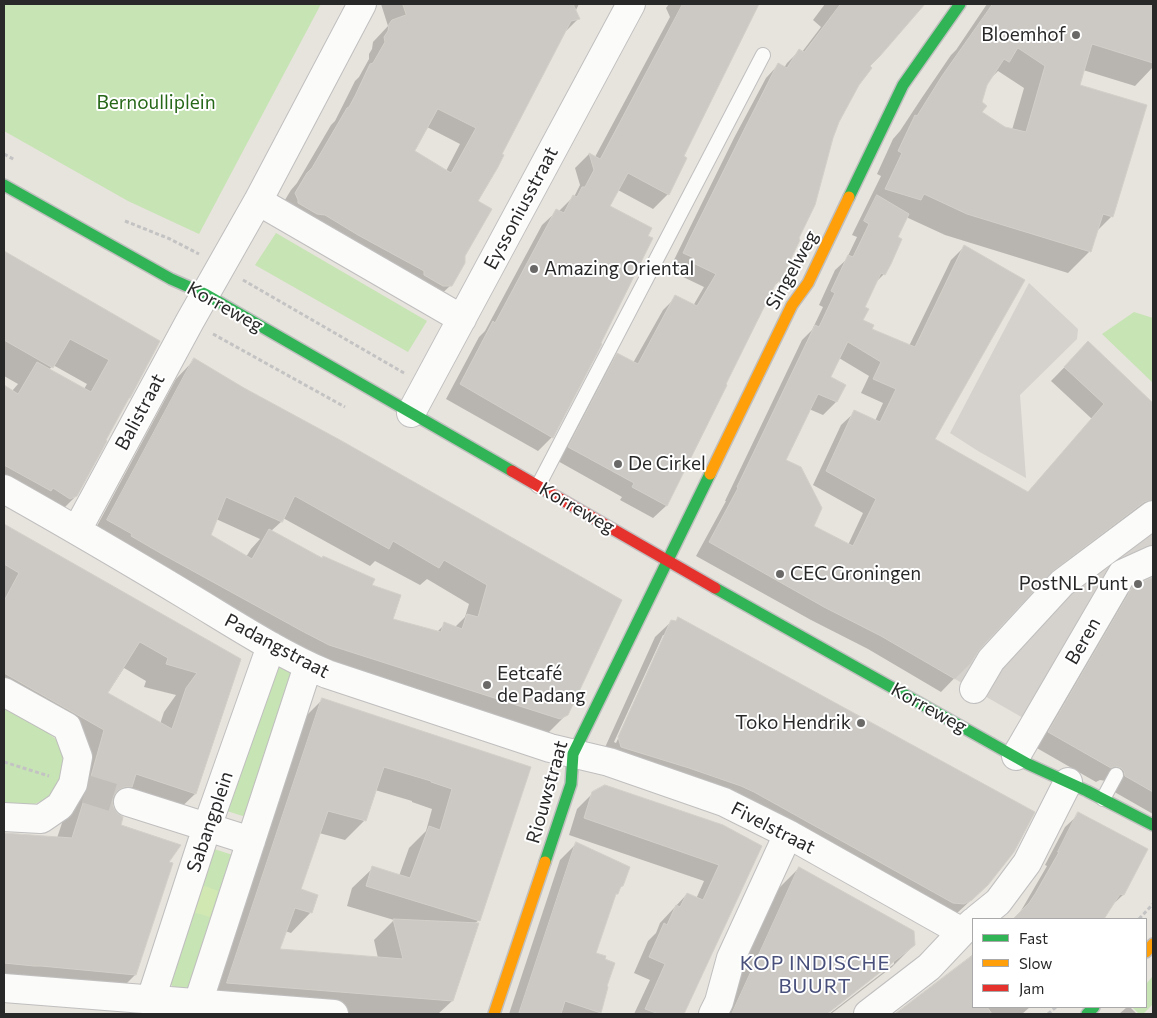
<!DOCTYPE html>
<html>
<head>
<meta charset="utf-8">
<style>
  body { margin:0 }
  #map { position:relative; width:1157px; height:1018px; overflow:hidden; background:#e7e3dd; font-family:Commissioner,sans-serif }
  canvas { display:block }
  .frame { position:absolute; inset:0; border:5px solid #282828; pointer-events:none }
  .legend { position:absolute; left:972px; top:918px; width:175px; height:90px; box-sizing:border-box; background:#fff; border:1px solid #a9a9a9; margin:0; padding:6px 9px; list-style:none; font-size:15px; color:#282828 }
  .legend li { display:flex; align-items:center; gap:10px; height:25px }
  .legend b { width:25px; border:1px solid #a9a9a9 }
</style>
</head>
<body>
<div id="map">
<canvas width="1157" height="1018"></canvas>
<div class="frame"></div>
<ul class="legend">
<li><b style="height:6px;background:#30b455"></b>Fast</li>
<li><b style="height:6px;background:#ff9f0a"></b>Slow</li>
<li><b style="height:6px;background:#e5322d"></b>Jam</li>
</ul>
</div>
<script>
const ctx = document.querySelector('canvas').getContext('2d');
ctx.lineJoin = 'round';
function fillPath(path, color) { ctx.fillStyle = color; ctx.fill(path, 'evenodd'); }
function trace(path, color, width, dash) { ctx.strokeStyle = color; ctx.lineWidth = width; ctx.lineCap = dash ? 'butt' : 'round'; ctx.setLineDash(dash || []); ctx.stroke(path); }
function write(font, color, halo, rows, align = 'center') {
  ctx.font = font + ' Commissioner,sans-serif'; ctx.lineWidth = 4; ctx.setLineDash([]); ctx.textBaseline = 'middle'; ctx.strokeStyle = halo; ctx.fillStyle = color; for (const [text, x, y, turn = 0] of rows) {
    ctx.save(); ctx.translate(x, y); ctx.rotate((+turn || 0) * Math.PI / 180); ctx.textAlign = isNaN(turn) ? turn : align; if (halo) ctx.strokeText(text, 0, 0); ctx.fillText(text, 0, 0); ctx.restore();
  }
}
fillPath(new Path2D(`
  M4 4H321L199 234 128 201 4 131Z
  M276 233 427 321 408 352 255 265Z
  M1134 312 1153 318V383L1102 334Z
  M274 664 293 670 252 819 221 809Z
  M4 705 26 717 64 745 66 761 56 795 25 808 4 806Z
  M208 847 239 857 191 988 173 987 167 979Z
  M1153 976V1004L1143 1014H1139L1132 1007H1146V984Z`), '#c7e4b4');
fillPath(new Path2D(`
  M202 885 218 891 210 917 193 912Z`), '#d2e8b2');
fillPath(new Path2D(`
  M1029 283 1078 329 1077 339 1020 395 1026 478 978 451 950 433Z
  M1153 501V572L1134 577 1046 731 955 679 1068 564Z`), '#d5d1cc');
fillPath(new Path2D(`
  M381 4H579L575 12 578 19 564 33 476 202 464 256 451 285 434 301 280 208 291 190 297 183 331 125 335 121 355 81 359 77 369 59V54L372 49 373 42 388 26ZM427 127 460 144 446 171 413 152Z
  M669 4H758L682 157 668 194 653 209 618 190 609 206 552 437 538 451 446 399 479 337 485 331 542 225 557 211 558 212 573 197H574L580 185 575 168 589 154 595 157 670 17 666 8Z
  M825 4H923L898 34 868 66 838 121 779 281 773 287 724 385 726 386 666 506 653 518 620 500 622 497 556 460 605 367 618 354 633 363 663 310 676 297 693 306 704 287 679 275 682 271 671 266 734 138 766 78 778 65 784 68 787 63 800 50 802 52 821 27 813 20Z
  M987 4H1153V67L1135 86 1083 70 1079 85 1112 216 1096 232 1090 251 1068 273 945 235 906 217 896 238 884 274 874 284 863 308 862 321 870 330 909 346 951 260 964 247 933 440 1027 493 1092 419 1051 381 1088 343 1153 405V503L1129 516 1041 581 979 649 970 662 941 692 868 649 811 620 696 556 726 501H725L802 340 812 330 823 307 819 305 835 270 846 260 857 237 852 235 881 176 877 174 893 139 900 131 921 99 951 55 956 50ZM998 71 1024 88 1012 130 1004 128 981 113 980 103 988 81ZM839 358 869 376 861 393 883 403 875 421 855 412 841 425 813 485 863 513 848 545 813 527 784 460 809 409 823 415 836 402 844 385 829 378Z
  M4 253 158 341 76 496 53 519 4 501V387L12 391 18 384 4 376ZM53 365 87 384 84 389 49 370Z
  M194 360 620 600 566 715 547 734 310 663 90 539 176 379ZM283 518 370 566 375 561 420 585 427 579 469 604 465 617 455 627 445 624 437 632 391 619 370 586 271 531 281 522ZM216 519 260 539 251 549 246 557 210 535Z
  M4 525 240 660 195 794 172 816 119 798 112 806 119 826 167 863 135 975 112 998 4 988V834L57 838 66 811 82 753 4 708ZM124 668 146 681 144 687 176 695 164 712 160 724 107 694Z
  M1153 578V814L1111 790 1106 781 1100 780 1096 782 1035 747 1119 602 1134 587Z
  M678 619 970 901 955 915 602 754 655 637 672 621 675 622ZM663 635H666L616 743 614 742Z
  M322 700 530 768 479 920 474 924 452 1001 438 1014H351L208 1002 302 720ZM375 790 412 801V802L432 809 426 831 409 848 399 876 373 868 352 888 347 906 394 920 374 940 378 958 279 950 285 931 291 933 311 912 300 890 319 833 345 840 365 820Z
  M593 793 760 846 683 1014H634L650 980 634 973 648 941 656 933 660 923 687 894 696 899 704 881 569 835 577 809Z
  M1079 814 1123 895 1109 908 1102 919H1015L1022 909 1047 866 1045 865 1065 827Z
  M576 844 622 886 614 896 595 954 605 987 607 988 599 1014H509L560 860Z
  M799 868 914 945 892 967 831 1014H829L894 964V961L825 1014H721L777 890Z
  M973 956V1007H1030L1022 1014H898Z
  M1127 1007H1130L1137 1014H1119Z`), '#0003');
const building = new Path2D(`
  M403 4H573L580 19 571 21 502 154 504 155 498 167 478 201 492 209 465 256V263L452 286H443L424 275V271L358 235 325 215 317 214 298 203V200L295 193 307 173 312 168 347 108 349 107 355 96 370 64 373 63 385 42 384 37 388 31 389 24 392 20 406 15ZM438 109 476 128 451 173 415 151Z
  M683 4H759L684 156 687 158 669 195 628 173 610 206 652 228 648 236 653 238 601 343 602 344 553 438 460 384 493 321 495 323 556 209 564 213 573 195 577 197 582 187H585L594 170 589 153 600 159Z
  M841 4H925L880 56 870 66 872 68 859 85 839 122 833 138 815 205 799 238 800 240 780 282 777 281 726 384 727 385 667 506 632 487 634 483 568 447 617 353 638 364 675 295 697 306 716 274 691 262 694 258 683 253 690 238 747 124 778 63 787 68 799 49 804 52Z
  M993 4H1153V63L1092 44 1080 85 1147 105 1113 217 1103 214 1091 252 967 214 924 194 921 200 885 189 902 153 898 151 915 115 917 116 942 76ZM1018 48 1045 66 1026 132 1005 127 982 112 987 106 982 102 987 85 1004 59 1009 62Z
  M877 195 909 214 898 237 902 239 891 264 885 275 881 273 865 307 869 309 863 320 874 325 872 329 915 347 964 245 1025 280 935 439 1028 492 1104 404 1064 367 1088 341 1153 403V500L1144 502 1053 571 980 649 971 663 955 679 881 636 824 607 709 542 738 488 737 487 815 325 819 327 835 293 831 291 848 255 853 257 869 224 864 221ZM848 342 881 362 873 379 896 389 880 422 854 410 826 471 876 499 853 546 814 526 822 508 801 467 786 460 818 394 837 402 846 385 831 377Z
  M4 251 160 341 130 398H129L106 440 107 441 77 496 70 499 53 488 51 491 4 465V385L18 394 37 362 91 392 109 360 70 339 53 368 4 340Z
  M194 358 244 388 340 440 622 600 568 715 560 719 329 645 302 631 162 554 131 536 132 534 107 520ZM295 496 389 549 393 541 439 568 444 560 487 585 478 617 467 614 462 629 444 622 441 632 393 619 401 595 372 585 375 579 323 556 322 558 269 529 252 559 211 535 226 497 282 522Z
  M4 524 241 659 196 794 136 774 132 787H125L118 790 113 797V806L117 813 123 817 121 825 181 845 169 862 173 863 136 975 41 966H34L4 963V833L72 838 88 787 104 730 4 673V601L19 573 4 564ZM140 642 168 658 166 664 197 673 186 688 172 729 108 693Z
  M1153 577V792L1125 776 1124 771 1121 768 1115 766 1111 768 1048 732 1133 586Z
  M678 617 1035 812 1014 852 988 885 972 900 964 904 953 903 754 792 741 786 689 768 621 747 618 737 671 620 676 621Z
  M322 698 531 767 480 921 366 886 372 866 410 878 429 826 440 830 452 789 431 782V781L384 767 366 821 328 811 301 889 318 895 312 913 295 908 280 949 403 959 393 919 479 923 453 1001 227 983Z
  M605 785 723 825 762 846 684 1014H659L645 1009 665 964 649 957 664 923 667 925 676 905 680 907 687 893 703 900 719 865 584 818 592 792Z
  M1078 812 1148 849 1124 895 1120 894 1104 919H1013L1029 903 1035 894 1059 852H1058Z
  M576 842 630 867 623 886H621L618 894H616L596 953 606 956 605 959 615 963 607 986 608 987 601 1013 565 1001 561 1014H519Z
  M799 867 914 931 915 945 827 1014H732Z
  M973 955V1007H987L992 1014H895Z`);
fillPath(building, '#ccc9c4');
trace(building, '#d2cfc9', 1);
trace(new Path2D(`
  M86 789 128 802`), '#c1beb9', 28, [28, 14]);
const lane = new Path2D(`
  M538 486 763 55
  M1103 799 1116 775`);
const street = new Path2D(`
  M258 201 462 319
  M411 413 631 4
  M4 489C68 525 131 562 194 600 237 626 280 654 327 674L550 748 609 762 724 802 788 834 962 932
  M77 530 190 321 258 201 362 4
  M974 689 991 660 1062 583 1153 515
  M4 692 67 727 78 757 73 784 60 806 41 819 4 817
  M1016 756 1122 574 1153 560
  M128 802 251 841
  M977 919 998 902 1027 863 1068 782
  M4 988 334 1014
  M151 999 207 827 271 646
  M198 1003 308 666
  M713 1014 719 1002 731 958 788 834
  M868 1014 929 967 962 932 973 922`);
const fast = new Path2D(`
  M4 185 171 279 205 294 512 471
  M849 197 903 85 960 4
  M715 588 1028 764 1087 791 1153 825
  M545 862 571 784 573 754 710 474
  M1087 1014 1094 1007`);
const slow = new Path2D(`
  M710 474 792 305 808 283 849 197
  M1146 952 1153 944
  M494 1014 545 862`);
const jam = new Path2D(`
  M512 471 715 588`);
trace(lane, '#c0bfbf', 16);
trace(street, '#c0bfbf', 30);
trace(fast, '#c0bfbf', 14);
trace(slow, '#c0bfbf', 14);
trace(jam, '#c0bfbf', 14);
trace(new Path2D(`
  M4 154 15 160
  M125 221 170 239 199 254
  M243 280 404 373
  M213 334 345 407
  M4 762 49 776
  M1139 919 1153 904
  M1048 1014 1056 1007`), '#c4c3c3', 3, [4, 2.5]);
trace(lane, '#fbfbfa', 14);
trace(street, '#fbfbfa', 28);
trace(fast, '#30b455', 11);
trace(slow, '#ff9f0a', 11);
trace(jam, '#e5322d', 11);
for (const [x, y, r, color] of [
  [1076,35,5,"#6b6967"],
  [534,269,5,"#6b6967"],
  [618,464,5,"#6b6967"],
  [780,574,5,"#6b6967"],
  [1138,584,5,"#6b6967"],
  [487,685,5,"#6b6967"],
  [861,723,5,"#6b6967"]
]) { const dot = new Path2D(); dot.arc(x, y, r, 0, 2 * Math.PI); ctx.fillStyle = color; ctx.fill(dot); trace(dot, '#fff', 2); }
write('19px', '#282828', '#fff', [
  ["Bloemhof",1066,35,"right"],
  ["Amazing Oriental",544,269],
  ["De Cirkel",628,464],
  ["CEC Groningen",790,574],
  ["PostNL Punt",1128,584,"right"],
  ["Eetcafé",497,674],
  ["de Padang",497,696],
  ["Toko Hendrik",851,723,"right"]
], 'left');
write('19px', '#256617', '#fff', [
  ["Bernoulliplein",156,103]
]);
write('19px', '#282828', '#fff', [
  ["Eyssoniusstraat",521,208,-62],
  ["Singelweg",792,270,-61],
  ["Korreweg",225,307,29],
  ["Balistraat",140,412,-62],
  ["Korreweg",577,508,30],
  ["Beren",1083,641,-60],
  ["Padangstraat",277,646,28],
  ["Korreweg",929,708,29],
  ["Riouwstraat",547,792,-74],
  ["Sabangplein",210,822,-71],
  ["Fivelstraat",773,828,27]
]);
ctx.letterSpacing = '1px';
write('20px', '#474f7a', '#fff', [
  ["KOP INDISCHE",815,963],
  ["BUURT",815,986]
]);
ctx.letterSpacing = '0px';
</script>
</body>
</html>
